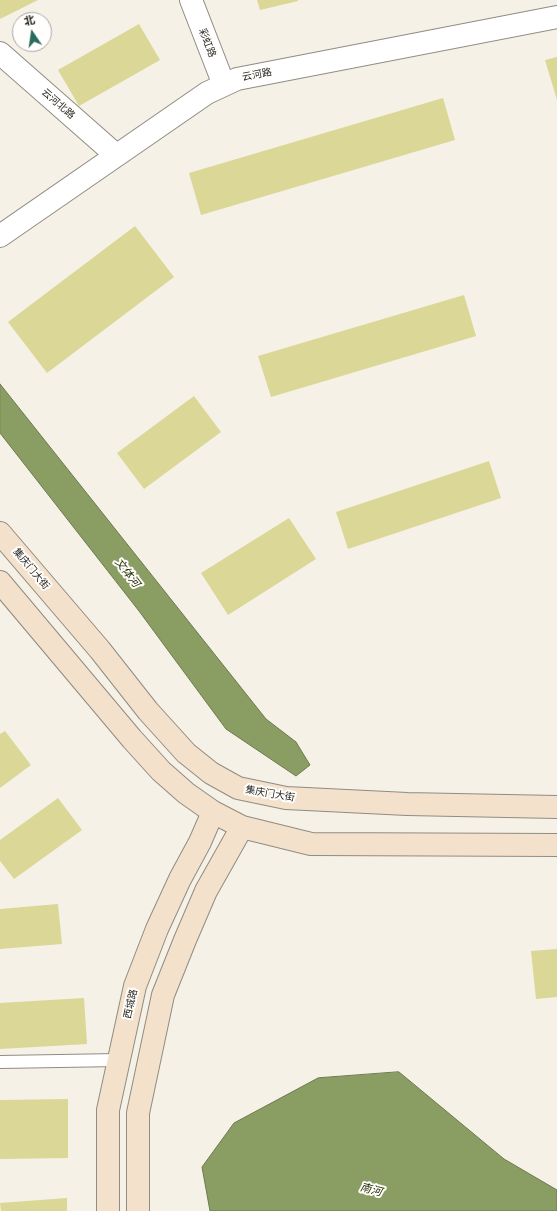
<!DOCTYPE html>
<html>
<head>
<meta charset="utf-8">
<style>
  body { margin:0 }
  #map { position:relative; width:557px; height:1211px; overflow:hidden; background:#f5f1e6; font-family:"Fira Sans","Noto Sans SC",sans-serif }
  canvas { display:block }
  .north { position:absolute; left:12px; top:12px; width:40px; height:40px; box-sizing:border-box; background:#fffefc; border:1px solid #a9a8a5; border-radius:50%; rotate:347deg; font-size:11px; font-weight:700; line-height:16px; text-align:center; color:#292723 }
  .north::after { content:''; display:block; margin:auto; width:14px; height:18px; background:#286b5e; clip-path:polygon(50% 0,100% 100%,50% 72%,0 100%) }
</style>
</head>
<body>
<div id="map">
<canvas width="557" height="1211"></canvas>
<div class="north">北</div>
</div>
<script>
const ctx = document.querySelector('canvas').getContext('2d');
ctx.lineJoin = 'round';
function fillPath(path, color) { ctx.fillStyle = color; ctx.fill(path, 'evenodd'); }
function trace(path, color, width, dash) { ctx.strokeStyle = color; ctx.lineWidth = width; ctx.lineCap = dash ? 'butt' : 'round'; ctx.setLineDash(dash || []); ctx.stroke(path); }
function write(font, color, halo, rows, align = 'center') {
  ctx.font = font + ' "Fira Sans","Noto Sans SC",sans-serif'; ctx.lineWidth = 4; ctx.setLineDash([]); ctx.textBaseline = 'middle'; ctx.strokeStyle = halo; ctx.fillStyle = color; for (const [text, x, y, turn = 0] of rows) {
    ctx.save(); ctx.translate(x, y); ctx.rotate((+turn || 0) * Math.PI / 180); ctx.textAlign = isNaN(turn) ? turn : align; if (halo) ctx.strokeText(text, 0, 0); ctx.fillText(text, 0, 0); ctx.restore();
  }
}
const water = new Path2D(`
  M0 384 266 719 296 742 310 765 296 776 226 729 139 611 0 433Z
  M399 1072 504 1159 557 1190V1211H210L202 1167 234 1123 318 1078Z`);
fillPath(water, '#8a9d62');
trace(water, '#6d7a4f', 1);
fillPath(new Path2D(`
  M0 0H38L0 19Z
  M257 0H298V1L260 10Z
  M139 24 160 60 79 106 58 70Z
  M557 57V100L545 60Z
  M443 98 455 140 201 215 189 173Z
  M135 226 174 277 47 373 8 322Z
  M464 295 476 336 271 397 258 356Z
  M194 396 221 432 144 489 117 453Z
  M489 461 501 498 348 549 336 512Z
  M289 518 316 559 228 615 201 573Z
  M5 731 31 765 0 788V734Z
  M58 798 82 830 14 879 0 861V840Z
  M58 904 62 944 0 949V909Z
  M557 949V997L536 999 531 951Z
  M84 998 87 1044 0 1049V1003Z
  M68 1099V1158L0 1159V1100Z
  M67 1198V1211H1L0 1203Z`), '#dbd796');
const service = new Path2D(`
  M0 1062 119 1060`);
const tertiary = new Path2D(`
  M191 0 224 85
  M0 53 116 155
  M0 236 207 93 237 79 557 17`);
const secondary = new Path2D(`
  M0 533 100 650 148 711 186 753 211 773 238 788 286 798 407 804 557 807
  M0 582 132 739 161 771 186 793 213 812 242 827 311 844 557 845
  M108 1211V1110L135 986 157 929 180 879 200 842 213 812
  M138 1211V1113L163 995 185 940 206 891 242 827`);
trace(service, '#908c82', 14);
trace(tertiary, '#908c82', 24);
trace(secondary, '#908c82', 24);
trace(service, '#fff', 12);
trace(tertiary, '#fff', 22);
trace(secondary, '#f4e1cb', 22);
write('10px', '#292723', '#fffefc', [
  ["彩虹路",207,43,69],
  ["云河路",257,75,-11],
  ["云河北路",58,104,41],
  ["集庆门大街",31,569,50],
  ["集庆门大街",270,794,10],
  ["西城路",131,1004,-77]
]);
write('italic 11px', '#242f01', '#fffefc', [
  ["文体河",127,573,52],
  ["南河",371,1190,15]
]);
</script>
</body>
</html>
